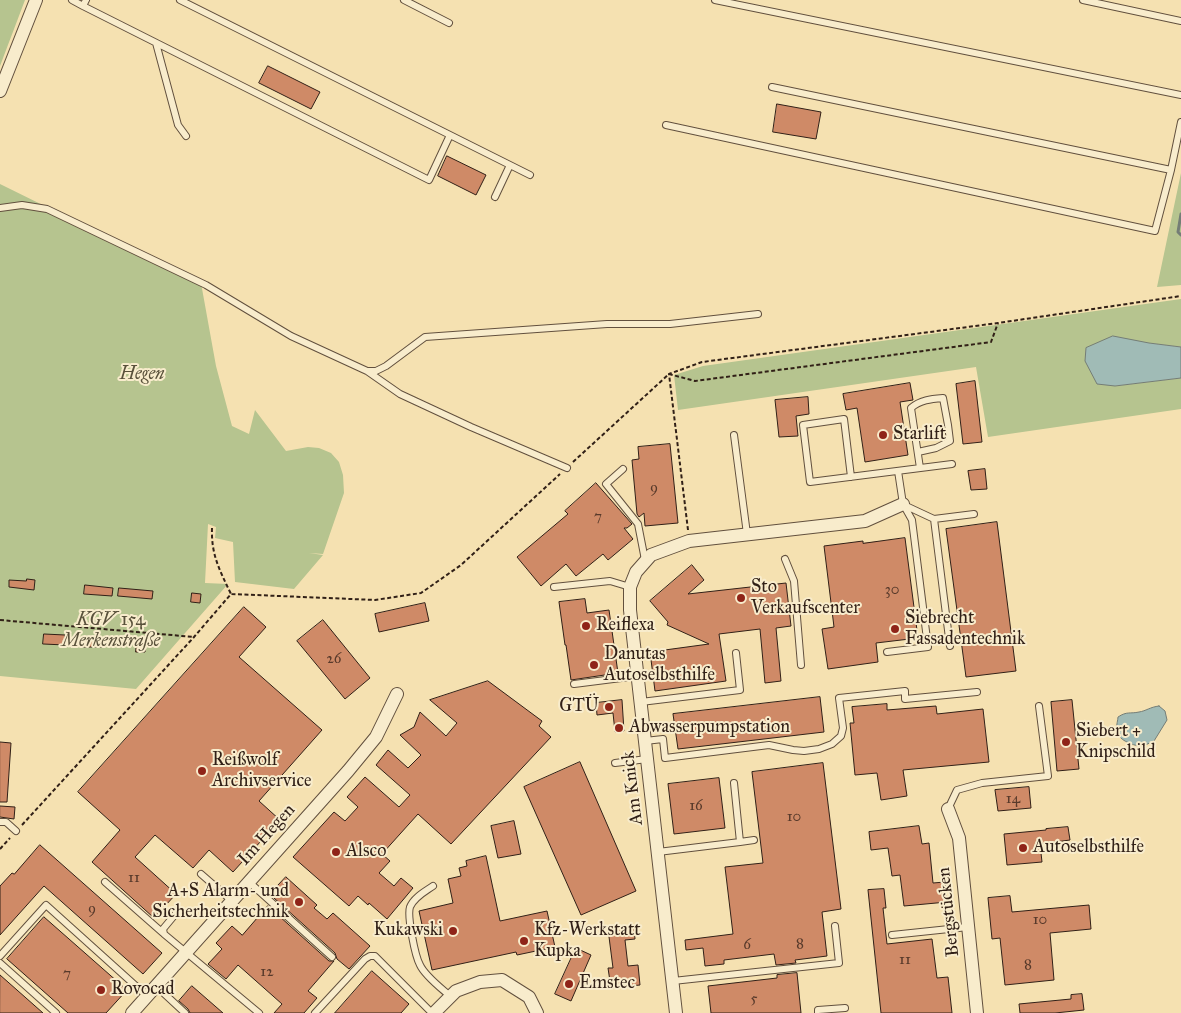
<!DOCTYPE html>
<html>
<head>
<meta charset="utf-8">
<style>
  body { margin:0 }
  canvas { display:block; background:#f5e1b1 }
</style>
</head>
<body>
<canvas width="1181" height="1013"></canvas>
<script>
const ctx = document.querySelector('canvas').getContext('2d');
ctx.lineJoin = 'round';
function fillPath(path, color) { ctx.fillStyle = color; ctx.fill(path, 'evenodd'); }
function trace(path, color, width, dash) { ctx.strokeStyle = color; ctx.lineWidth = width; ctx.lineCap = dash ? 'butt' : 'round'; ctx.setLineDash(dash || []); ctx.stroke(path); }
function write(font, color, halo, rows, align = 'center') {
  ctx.font = font + ' "IM FELL Great Primer",serif'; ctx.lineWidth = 4; ctx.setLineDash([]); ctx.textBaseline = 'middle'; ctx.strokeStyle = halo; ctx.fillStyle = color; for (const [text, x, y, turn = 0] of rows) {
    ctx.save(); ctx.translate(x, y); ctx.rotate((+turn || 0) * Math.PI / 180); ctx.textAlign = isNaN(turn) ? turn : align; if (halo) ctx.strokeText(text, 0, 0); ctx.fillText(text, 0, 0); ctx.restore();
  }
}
fillPath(new Path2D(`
  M0 0H25L0 66Z
  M1181 173V285L1157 287Z
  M0 184 201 283 216 366 232 426 249 434 255 410 286 451 308 447 319 448 331 453 339 462 343 475 344 493 323 554 309 553 323 555 294 589 235 582 233 542 215 538 216 527 208 524 205 583 228 584 136 689 0 676Z
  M1181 299V347L1149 343 1115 386 1181 378V409L988 437 976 367 678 410 674 375 703 366Z`), '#b6c48f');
const water = new Path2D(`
  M1113 336 1149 343 1181 347V378L1115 386 1097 384 1085 361 1086 348Z
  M1159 706 1165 711 1167 720 1154 741 1141 747C1132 744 1117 741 1117 729 1116 725 1118 720 1118 717 1127 711 1130 714 1139 712 1146 711 1150 707 1159 706Z`);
fillPath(water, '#a0bbb6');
trace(water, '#747d76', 1);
trace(new Path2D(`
  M1181 214 1178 232 1181 235`), '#747d76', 3);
const building = new Path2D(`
  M268 66 320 92 311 109 259 83Z
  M777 104 821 112 816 139 773 132Z
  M447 156 486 175 476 195 438 176Z
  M975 381 982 442 963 444 956 384Z
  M910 383 913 400 900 402 908 455 865 462 857 408 846 410 843 394Z
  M808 397 809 414 796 416 798 436 779 437 775 400Z
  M670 444 678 523 645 526 644 513 639 517 637 514 632 460 639 459 638 447Z
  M985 469 987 489 971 490 968 471Z
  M596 483 632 524 627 528H624L633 539 608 560 603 554 576 576 566 564 541 586 517 557 568 514 565 511Z
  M997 522 1016 671 966 677 946 529Z
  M905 538 918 638 876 643 878 662 828 669 822 629 834 627 824 546 863 541V543Z
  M692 565 704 580 688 594 786 583 791 626 776 628 781 681 765 683 760 629 719 634 726 681 655 691 650 652 709 644 667 625 668 622 650 601Z
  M27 579 35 580 34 590 9 587V580L26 581Z
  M85 585 113 588 112 596 84 594Z
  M119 588 153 591 152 599 118 596Z
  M192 593 201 594 200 603 191 602Z
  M585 599 587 613 609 610 618 673 571 680 566 645H565L559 602Z
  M425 603 429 621 379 632 375 614Z
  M244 607 266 627 239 657 322 730 259 801 280 820 233 872 209 850 193 868 155 835 135 857 176 894 154 918 92 862 120 830 78 792Z
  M323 620 370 678 345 699 297 641Z
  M44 634 65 635V645L43 644Z
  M82 637 104 638V647H82Z
  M137 640 146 641 145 652H136Z
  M488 681 542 721 539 726 551 737 451 844 418 814 382 854 390 861 379 873 394 886 401 878 413 888 387 919 369 903 368 905 358 896 349 906 293 857 334 812 345 821 358 807 347 797 365 777 399 807 410 795 376 765 388 750 408 768 421 755 400 735 414 727 420 712 446 736 457 723 430 700Z
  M820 697 824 732 678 749 673 714Z
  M622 700 624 731 615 732 613 713 597 715 596 703Z
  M1072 700 1079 769 1057 771 1051 702Z
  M887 704V710L936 706 937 714 983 709 989 762 903 770 907 796 881 800 877 773 855 775 850 723H854L852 707Z
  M0 742 11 743 7 802H0Z
  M580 762 636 891 581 915 524 787Z
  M823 763 841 909 822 912 827 956 795 960 796 963 776 965 774 954 724 960V964L705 966 703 948 686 950 685 940 733 934 725 867 763 863 752 772Z
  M719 778 725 828 674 834 668 784Z
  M1029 787 1031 808 998 811 995 790Z
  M0 806 15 807 14 819 0 817Z
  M514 821 521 854 498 858 491 826Z
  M919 826 922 844 929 843 933 883 945 882 947 902 904 906 900 875 892 876 888 848 871 850 869 832Z
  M1068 827 1070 840 1040 844 1042 862 1007 865 1004 834 1046 830V829Z
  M40 845 162 953 143 974 44 886 0 935V886L12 873 14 874Z
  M486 856 500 921 547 911 555 947 517 955 516 952 432 970 419 911 453 903 448 879 461 876 459 868 467 866 466 861Z
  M286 877 317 905 314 908 327 919 333 913 370 946 349 969 337 959 335 953 274 898 276 896 272 892Z
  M884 889 886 908H883L887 944 932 939 937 978 948 977 952 1013H881L868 890Z
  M1010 896 1012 912 1089 905 1091 929 1050 933 1054 980 1005 985 1000 938 992 939 988 898Z
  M268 906 329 961H334L308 991 317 998 304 1013H274L282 1004 238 965 226 979 208 964 222 949 216 943 232 926 242 935Z
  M44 917 127 990 106 1013H68L7 959Z
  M634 926 635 939 625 940 628 966 638 965 640 985 611 988 608 968H613L608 929Z
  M576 948 591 955 571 1001 555 994Z
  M372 971 409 1004 401 1013H335Z
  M797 973 801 1013H711L708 986 777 978V975Z
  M0 975 43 1013H0Z
  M192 986 223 1013H190L188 1009 179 1001Z
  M1082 994 1084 1010 1055 1013H1020L1019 1004 1071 999V995Z`);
fillPath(building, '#cf8a67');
trace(building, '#312017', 1);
const lane = new Path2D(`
  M72 0 83 6
  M86 0 83 6 429 180 450 135
  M180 0 530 175
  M404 0 449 23
  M715 0 1181 95
  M1083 0 1181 21
  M156 43 178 125 186 136
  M772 87 1171 170
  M666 125 1155 231 1171 170 1181 122
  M495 197 510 165
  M0 208 22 205 47 209 206 285 291 336 367 371H376L386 366 425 337 607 324H670L758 314
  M367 371 400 394 471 427 567 468
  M734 435 747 534
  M918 452 936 448 950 441 948 425 943 398C931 399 920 400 911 408L920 468
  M623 469 606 484 638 524 645 560
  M851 477 844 419 803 425 810 482 952 464
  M904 505 934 519 950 646
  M934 519 974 514
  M785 559 794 581 801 665
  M554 587 610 581 630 587
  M887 652 928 647 912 520 903 504 898 471
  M574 684 637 676
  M641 702 740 690 736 653
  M645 741 663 739 665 758 769 745 793 750 804 751 819 749 832 744 841 736 843 728 839 698 905 691V699L977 692
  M615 763 647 759
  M948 809 957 790 982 783 1048 776 1039 706
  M0 822H6L16 831
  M740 842 754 840
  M658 852 740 842 734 783
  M201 874 232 901
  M105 882 163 933
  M249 882 332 957
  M433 886C426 891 414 897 410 907 407 916 415 956 420 965 425 976 441 988 450 996
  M178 911 163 929 164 934 259 1013
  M892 935 968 927
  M0 956 46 905 147 996
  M0 963 56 1013
  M673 981 839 963 835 926
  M156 986 185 1013
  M315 1013 365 959 370 956H375L432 1013
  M818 1013V1010L845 1008`);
const street = new Path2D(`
  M0 91 36 0
  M948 809 959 838 977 1013
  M132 1013 348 771 376 737 397 694
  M434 1013 456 991 480 982 502 980 529 997 537 1013
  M676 1013 630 610V587L636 572 651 555 689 541 865 521 903 504`);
trace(lane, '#62503e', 8);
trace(street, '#62503e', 14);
trace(new Path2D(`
  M573 462 669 374 695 381 991 342 998 323
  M212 528C211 555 220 571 231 594
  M688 530 669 374 702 362 998 323 1181 296
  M0 620 194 637
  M22 825 194 637 231 594 375 600 421 593 461 565 560 474
  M0 849 10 838`), '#312017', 2, [4, 2.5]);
trace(lane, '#f8eccc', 6);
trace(street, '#f8eccc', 12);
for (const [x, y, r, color] of [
  [883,435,5,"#8f2418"],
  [741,598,5,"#8f2418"],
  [586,626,5,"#8f2418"],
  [895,629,5,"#8f2418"],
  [594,665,5,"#8f2418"],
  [609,707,5,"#8f2418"],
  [619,728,5,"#8f2418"],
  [1066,742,5,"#8f2418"],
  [202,771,5,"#8f2418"],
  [1023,848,5,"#8f2418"],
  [336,852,5,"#8f2418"],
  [299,902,5,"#8f2418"],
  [453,931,5,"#8f2418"],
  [524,941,5,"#8f2418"],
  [569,984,5,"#8f2418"],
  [101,990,5,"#8f2418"]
]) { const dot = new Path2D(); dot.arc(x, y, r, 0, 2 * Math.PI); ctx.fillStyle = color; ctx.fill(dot); trace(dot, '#f8eccc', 2); }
write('15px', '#583a2b', null, [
  ["9",654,488],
  ["7",598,517],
  ["30",892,590],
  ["26",334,659],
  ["14",1013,799],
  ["16",696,806],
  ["10",794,817],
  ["11",134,878],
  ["9",92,909],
  ["10",1040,920],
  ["8",800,944],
  ["6",747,945],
  ["11",905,960],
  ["8",1028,965],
  ["12",267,972],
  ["7",67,974],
  ["5",754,999]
]);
write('italic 18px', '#59513b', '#f8eccc', [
  ["Hegen",142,375],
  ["KGV 154",111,621],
  ["Merkenstraße",111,642]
]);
write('18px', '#312017', '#f8eccc', [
  ["Starlift",893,435],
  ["Sto",751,588],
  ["Verkaufscenter",751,609],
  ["Siebrecht",905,619],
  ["Fassadentechnik",905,640],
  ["Reiflexa",596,626],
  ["Danutas",604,655],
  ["Autoselbsthilfe",604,676],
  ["GTÜ",599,707,"right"],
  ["Abwasserpumpstation",629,728],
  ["Siebert +",1076,732],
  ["Knipschild",1076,753],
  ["Reißwolf",212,761],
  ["Archivservice",212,782],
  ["Autoselbsthilfe",1033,848],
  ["Alsco",346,852],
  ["A+S Alarm- und",289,892,"right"],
  ["Sicherheitstechnik",289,913,"right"],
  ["Kukawski",443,931,"right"],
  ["Kfz-Werkstatt",534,931],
  ["Kupka",534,952],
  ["Emstec",579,984],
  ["Rovocad",111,990]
], 'left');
write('18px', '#312017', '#f8eccc', [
  ["Am Knick",633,788,-97],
  ["Im Hegen",267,835,-48],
  ["Bergstücken",949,912,-96]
]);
</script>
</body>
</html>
